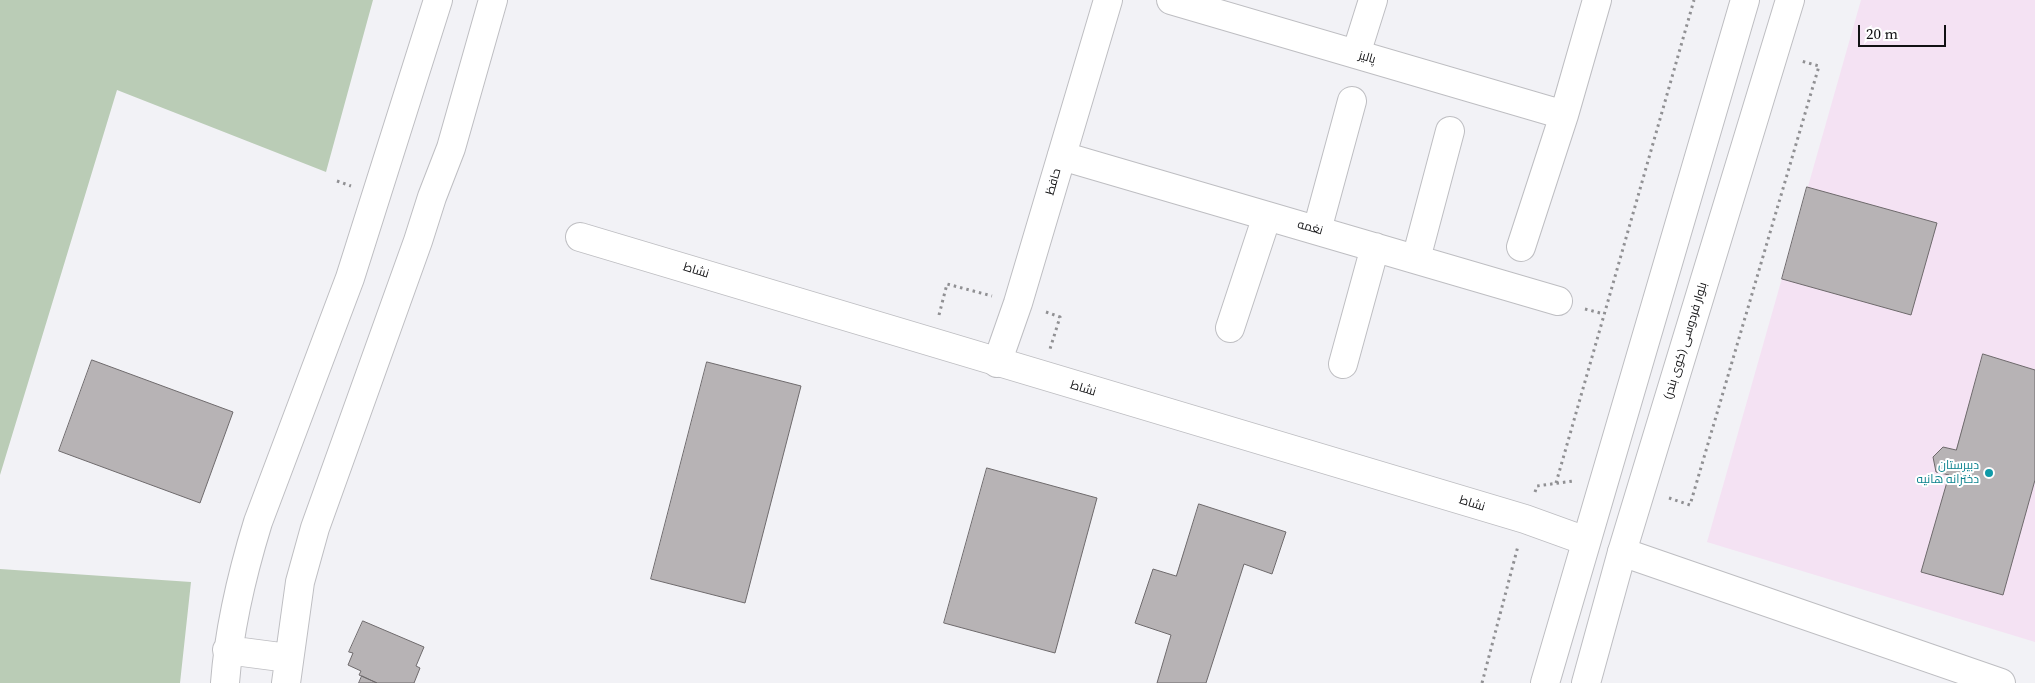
<!DOCTYPE html>
<html>
<head>
<meta charset="utf-8">
<style>
  body { margin:0 }
  #map { position:relative; width:2035px; height:683px; overflow:hidden; background:#f2f2f6; font-family:"Source Serif 4",serif }
  canvas { display:block }
  .scale { position:absolute; left:1858px; top:25px; width:88px; height:22px; box-sizing:border-box; border:2px solid #111113; border-top:0; padding-left:6px; font-size:15px; line-height:18px; white-space:nowrap; color:#111113; -webkit-text-stroke:4px #fff; paint-order:stroke }
</style>
</head>
<body>
<div id="map">
<canvas width="2035" height="683"></canvas>
<div class="scale">20 m</div>
</div>
<script>
const ctx = document.querySelector('canvas').getContext('2d');
ctx.lineJoin = 'round';
function fillPath(path, color) { ctx.fillStyle = color; ctx.fill(path, 'evenodd'); }
function trace(path, color, width, dash) { ctx.strokeStyle = color; ctx.lineWidth = width; ctx.lineCap = dash ? 'butt' : 'round'; ctx.setLineDash(dash || []); ctx.stroke(path); }
function write(font, color, halo, rows, align = 'center') {
  ctx.font = font + ' "Source Serif 4",Cairo,serif'; ctx.lineWidth = 4; ctx.setLineDash([]); ctx.textBaseline = 'middle'; ctx.strokeStyle = halo; ctx.fillStyle = color; for (const [text, x, y, turn = 0] of rows) {
    ctx.save(); ctx.translate(x, y); ctx.rotate((+turn || 0) * Math.PI / 180); ctx.textAlign = isNaN(turn) ? turn : align; if (halo) ctx.strokeText(text, 0, 0); ctx.fillText(text, 0, 0); ctx.restore();
  }
}
fillPath(new Path2D(`
  M1861 0H2035V642L1707 542Z`), '#f4e2f3');
fillPath(new Path2D(`
  M0 0H373L326 172 117 90 0 475Z
  M0 569 191 582 180 683H0Z`), '#baccb6');
const building = new Path2D(`
  M1807 187 1937 223 1911 315 1782 279Z
  M1983 354 2035 370V480L2003 595 1921 572 1949 475 1936 472 1933 457 1943 447 1956 450Z
  M92 360 233 412 200 503 59 451Z
  M707 362 801 386 745 603 651 579Z
  M987 468 1097 498 1055 653 944 623Z
  M1199 504 1286 532 1272 574 1244 564 1206 683H1157L1171 635 1135 623 1153 569 1176 576Z
  M363 621 424 647 416 666 420 668 414 683H377L359 675 361 671 348 665 353 653 349 652Z
  M362 676 377 683H359Z`);
fillPath(building, '#b7b3b5');
trace(building, '#6e6a6c', 1);
const minor = new Path2D(`
  M1171 0 1564 115
  M1356 54 1373 0
  M1062 156 1558 301
  M1317 230 1352 101
  M580 237 1525 519 1586 541
  M1521 247 1564 115 1597 0
  M1416 259 1450 131
  M1230 328 1267 216
  M1343 364 1375 247
  M1622 552 2001 683`);
const tertiary = new Path2D(`
  M997 363 1018 303 1108 0
  M227 650 288 658
  M225 683C229 629 242 574 258 522L350 278 438 0
  M286 683 300 582 315 528 418 241 432 197 451 148 493 0
  M1545 683 1745 0
  M1586 683 1622 552 1790 0`);
trace(minor, '#bebec2', 30);
trace(tertiary, '#bebec2', 30);
trace(new Path2D(`
  M337 181 351 186
  M1585 309 1604 314
  M1046 312 1060 317 1050 349
  M939 315 947 284 992 296
  M1556 483 1694 0
  M1535 492 1537 486 1573 481
  M1669 498 1690 505 1819 66 1801 61
  M1482 683 1518 546`), '#909093', 3, [2.5, 4]);
trace(minor, '#fff', 28);
trace(tertiary, '#fff', 28);
for (const [x, y, r, color] of [
  [1989,473,5,"#0f9aa8"]
]) { const dot = new Path2D(); dot.arc(x, y, r, 0, 2 * Math.PI); ctx.fillStyle = color; ctx.fill(dot); trace(dot, '#fff', 2); }
write('12px', '#111113', '#fff', [
  ["پالیز",1367,58,16],
  ["حافظ",1054,182,-74],
  ["نغمه",1310,228,16],
  ["نشاط",696,271,17],
  ["بلوار فردوسی (کوی بندر)",1686,341,-73],
  ["نشاط",1083,389,17],
  ["نشاط",1472,504,17]
]);
write('12px', '#0d838f', '#fff', [
  ["دبیرستان",1979,466],
  ["دخترانه هانیه",1979,480]
], 'right');
</script>
</body>
</html>
